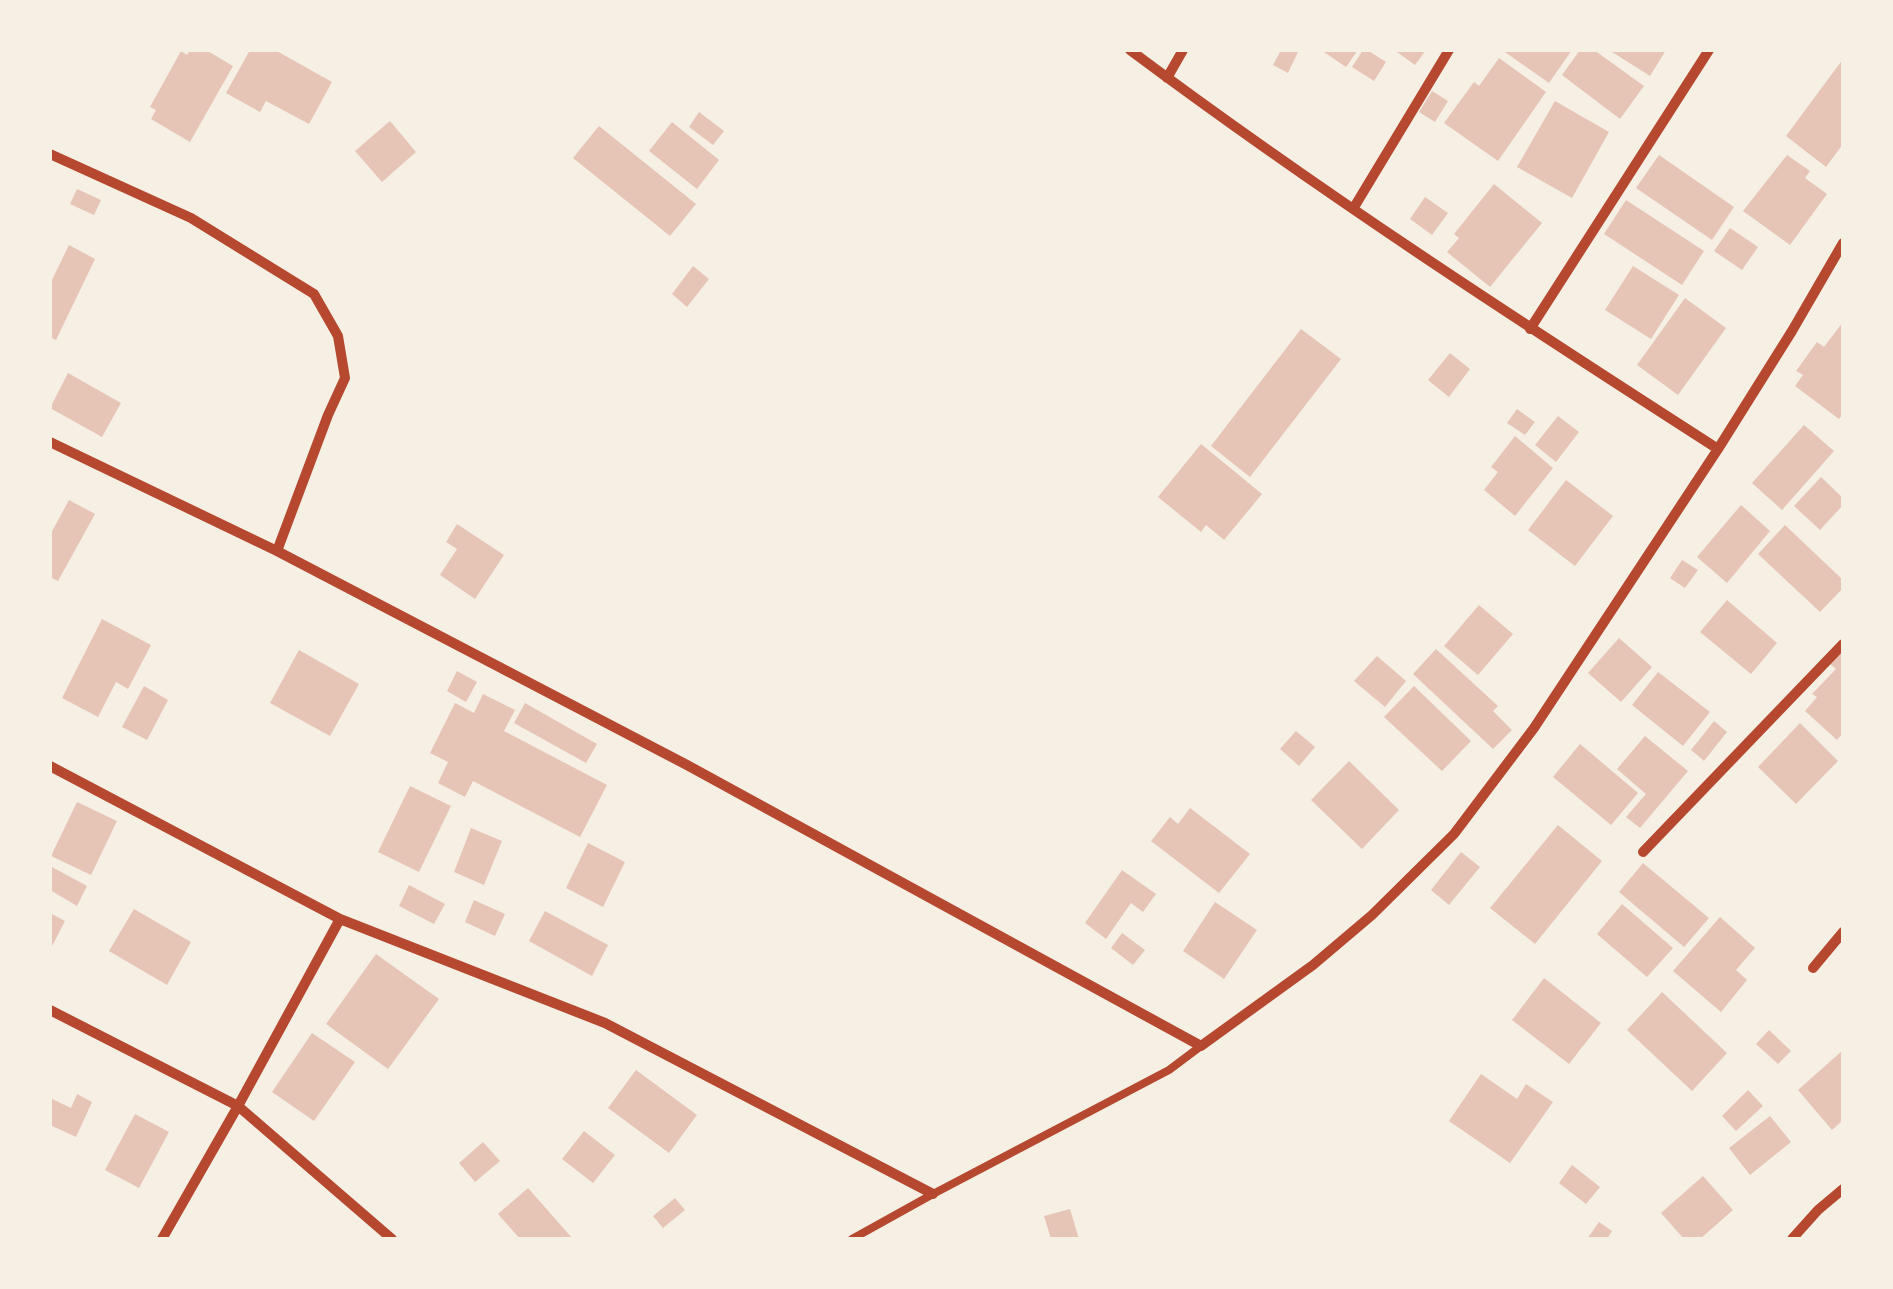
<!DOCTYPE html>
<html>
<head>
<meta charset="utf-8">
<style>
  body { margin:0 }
  #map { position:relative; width:1893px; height:1289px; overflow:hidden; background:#f6efe4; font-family:"Golos Text",sans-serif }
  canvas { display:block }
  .frame { position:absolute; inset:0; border:52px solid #f6efe4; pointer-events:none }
</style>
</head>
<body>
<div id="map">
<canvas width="1893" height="1289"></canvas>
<div class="frame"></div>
</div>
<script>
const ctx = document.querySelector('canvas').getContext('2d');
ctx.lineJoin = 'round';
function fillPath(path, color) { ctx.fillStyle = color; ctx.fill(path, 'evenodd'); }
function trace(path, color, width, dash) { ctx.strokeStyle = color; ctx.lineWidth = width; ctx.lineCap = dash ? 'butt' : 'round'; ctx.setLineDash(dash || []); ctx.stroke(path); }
fillPath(new Path2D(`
  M190 50H206L233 66 190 142 151 119 156 110 150 107 181 51 187 55Z
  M250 50H275L332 82 309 124 266 101 260 112 226 93Z
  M1281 50H1299L1288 73 1273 65Z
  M1321 50H1358L1346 67Z
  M1363 50H1367L1386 62 1374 81 1352 67Z
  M1399 50H1426L1415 65 1397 52Z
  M1502 50H1572L1549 83Z
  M1580 50H1594L1644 86 1620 119 1562 75Z
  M1609 50H1666L1650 76Z
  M1499 58 1546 92 1498 161 1444 123 1474 82 1479 86Z
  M1843 59V144L1826 167 1786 136Z
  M1432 91 1448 101 1435 122 1419 112Z
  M1555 101 1609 132 1572 198 1517 167Z
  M699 112 724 131 713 145 689 127Z
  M390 121 416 152 382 182 355 151Z
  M672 122 719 160 697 189 649 151Z
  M599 126 696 204 670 236 573 158Z
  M1659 155 1734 207 1712 240 1636 188Z
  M1787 155 1810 171 1805 178 1827 194 1790 245 1743 211Z
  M1494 184 1542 223 1490 287 1447 252 1459 238 1454 234Z
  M77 189 101 200 94 215 70 204Z
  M1425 197 1448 213 1432 235 1410 219Z
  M1626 200 1704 251 1682 285 1604 234Z
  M1730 228 1758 247 1742 270 1714 251Z
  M69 245 95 259 56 340 50 337V284Z
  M693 266 709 279 687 307 672 294Z
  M1633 266 1679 295 1651 339 1605 310Z
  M1685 298 1726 328 1678 395 1637 365Z
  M1843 322V414L1839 419 1795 386 1803 375 1796 371 1817 342 1824 347Z
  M1301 329 1341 359 1250 477 1211 446Z
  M1450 353 1470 369 1449 397 1428 380Z
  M68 373 121 403 102 437 50 408Z
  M1517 409 1535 422 1525 435 1507 423Z
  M1558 416 1579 432 1556 462 1535 445Z
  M1804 425 1834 451 1782 510 1752 483Z
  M1515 436 1553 468 1515 516 1484 490 1498 472 1491 467Z
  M1201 444 1262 494 1224 540 1206 525 1201 532 1158 497Z
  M1821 477 1843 498V505L1820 530 1794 506Z
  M1566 480 1613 516 1575 566 1528 530Z
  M69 500 95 514 58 581 50 577V535Z
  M1741 505 1770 531 1727 583 1697 557Z
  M457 524 504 555 475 599 440 575 457 549 446 542Z
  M1785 525 1843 580V588L1820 612 1758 554Z
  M1682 560 1698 570 1685 588 1670 578Z
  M1727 600 1777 643 1751 674 1700 632Z
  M1479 605 1513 634 1478 675 1444 646Z
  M102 619 151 645 128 689 116 682 98 717 62 698Z
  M1619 638 1652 667 1621 702 1588 673Z
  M1436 649 1498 706 1493 711 1512 730 1493 749 1413 674Z
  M1843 649V733L1837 740 1805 711 1817 697 1812 694 1836 669 1830 664Z
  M299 650 359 684 330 736 270 703Z
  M1377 656 1406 681 1385 707 1354 681Z
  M457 671 477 682 466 702 447 691Z
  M1658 672 1710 712 1683 746 1632 705Z
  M144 686 168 700 147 740 122 727Z
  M1414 686 1471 741 1442 771 1384 717Z
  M483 694 515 710 504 731 607 785 580 837 473 781 465 797 438 783 448 762 430 753 455 703 474 713Z
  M525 703 597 744 586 763 514 723Z
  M1714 721 1727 732 1704 761 1691 750Z
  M1800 723 1838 761 1796 804 1758 767Z
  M1296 731 1315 747 1299 766 1280 749Z
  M1645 736 1688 771 1640 828 1626 817 1646 794 1617 769Z
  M1580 744 1638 793 1611 825 1553 777Z
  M1349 761 1399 810 1362 849 1311 800Z
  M410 786 451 806 419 872 378 852Z
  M77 802 117 821 91 875 51 856Z
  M1190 808 1250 854 1219 893 1151 841 1170 817 1178 824Z
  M1558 825 1602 861 1535 944 1490 908Z
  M471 828 502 841 484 885 454 872Z
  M588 843 625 862 603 907 566 888Z
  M1461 852 1480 867 1449 905 1431 890Z
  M1643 863 1709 918 1684 947 1619 892Z
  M50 866 87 886 77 906 50 890Z
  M1122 870 1156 894 1143 912 1131 903 1106 939 1085 923Z
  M409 885 445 904 434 924 399 906Z
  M474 900 505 914 495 936 465 922Z
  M1215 902 1257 930 1224 979 1183 951Z
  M1622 904 1673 948 1647 977 1597 934Z
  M134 909 191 942 167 985 109 951Z
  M545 911 608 945 592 976 529 941Z
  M50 913 65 921 50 950Z
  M1720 917 1755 948 1736 970 1747 980 1721 1012 1673 971Z
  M1122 933 1145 950 1133 965 1111 948Z
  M376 954 439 999 388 1069 326 1024Z
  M1544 978 1601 1023 1569 1064 1512 1020Z
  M1662 992 1727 1053 1692 1091 1627 1030Z
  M1769 1030 1791 1051 1778 1064 1756 1044Z
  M312 1033 355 1062 314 1121 272 1092Z
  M1843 1050V1120L1832 1130 1798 1090Z
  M636 1070 697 1115 669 1153 608 1108Z
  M1481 1074 1517 1099 1526 1084 1553 1102 1510 1163 1449 1121Z
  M1748 1090 1763 1106 1736 1131 1722 1116Z
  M77 1094 92 1102 76 1137 50 1125V1098L71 1108Z
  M135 1114 169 1132 139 1188 105 1170Z
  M1770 1116 1791 1142 1750 1175 1729 1148Z
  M584 1131 615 1155 593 1183 562 1159Z
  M483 1142 500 1161 475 1182 459 1163Z
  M1572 1165 1600 1187 1586 1204 1559 1183Z
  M1703 1176 1733 1210 1700 1239H1684L1661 1213Z
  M528 1188 573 1239H520L498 1214Z
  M675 1198 685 1210 663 1228 653 1216Z
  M1070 1209 1079 1239H1051L1044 1216Z
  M1599 1222 1612 1231 1607 1239H1587Z`), '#e6c5b7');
trace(new Path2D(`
  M852 1239 933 1194 1169 1070 1201 1046`), '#b5482f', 8);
trace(new Path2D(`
  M1130 50C1320 192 1519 321 1718 449
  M1167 78 1183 50
  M50 154 191 218 314 294 338 336 345 378 328 415 277 551
  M1353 209 1449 50
  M1530 329 1709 50
  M50 442 277 551 687 765 1201 1046 1313 965 1372 915 1454 834 1534 728 1718 449 1792 331 1843 243
  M50 766 340 919 605 1023 933 1194
  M1643 852 1843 644
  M1813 968 1843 932
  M50 1010 238 1106 392 1239
  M162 1239 238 1106 340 919
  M1792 1239 1818 1210 1843 1189`), '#b5482f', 10);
</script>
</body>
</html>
